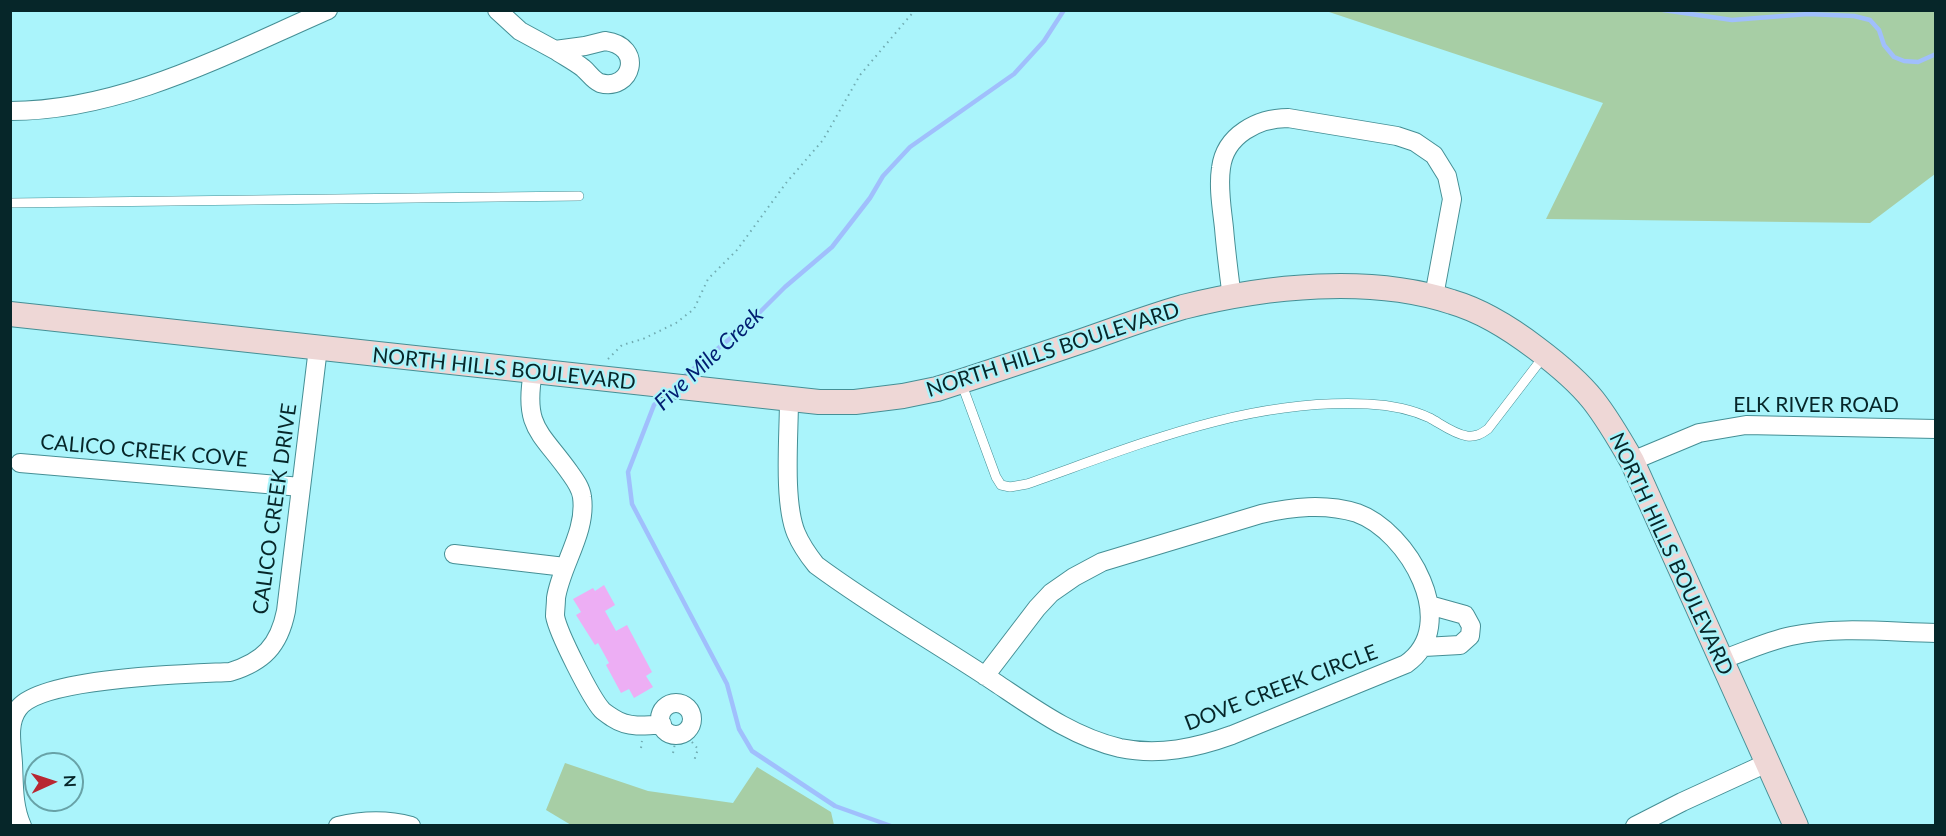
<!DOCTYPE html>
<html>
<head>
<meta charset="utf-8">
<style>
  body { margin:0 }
  #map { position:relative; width:1946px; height:836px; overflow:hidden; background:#aaf4fb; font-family:Lato,sans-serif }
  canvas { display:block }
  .frame { position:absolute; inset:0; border:12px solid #062629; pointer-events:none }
  .north { position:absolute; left:24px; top:752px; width:60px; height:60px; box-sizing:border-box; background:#aaf4fb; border:2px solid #68a2a7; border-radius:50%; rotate:87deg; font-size:16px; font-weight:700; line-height:24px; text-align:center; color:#062629 }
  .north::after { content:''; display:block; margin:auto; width:21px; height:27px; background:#b82832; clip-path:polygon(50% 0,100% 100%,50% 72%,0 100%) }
</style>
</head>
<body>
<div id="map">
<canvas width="1946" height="836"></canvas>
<div class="frame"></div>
<div class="north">N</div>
</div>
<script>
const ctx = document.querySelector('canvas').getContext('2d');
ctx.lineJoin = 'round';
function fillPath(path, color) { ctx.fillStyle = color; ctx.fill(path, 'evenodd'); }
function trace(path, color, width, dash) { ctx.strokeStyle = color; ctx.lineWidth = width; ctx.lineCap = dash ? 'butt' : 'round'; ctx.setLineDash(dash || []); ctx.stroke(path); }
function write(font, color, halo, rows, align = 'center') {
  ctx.font = font + ' Lato,sans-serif'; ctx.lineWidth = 4.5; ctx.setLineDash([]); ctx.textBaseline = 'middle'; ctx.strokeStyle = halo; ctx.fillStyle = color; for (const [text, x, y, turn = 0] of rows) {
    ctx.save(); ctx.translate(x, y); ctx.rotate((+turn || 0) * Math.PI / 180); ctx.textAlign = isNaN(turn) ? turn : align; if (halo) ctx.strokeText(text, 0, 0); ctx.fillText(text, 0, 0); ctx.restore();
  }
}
fillPath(new Path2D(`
  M1323 10 1935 11V174L1870 223 1546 219 1603 103Z
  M565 763 648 791 733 803 757 767 831 812 834 825H571L546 810Z`), '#a7cea5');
trace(new Path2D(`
  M1663 10 1732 20 1808 14 1854 16 1870 20 1879 30 1884 45 1894 57 1904 61 1918 62 1936 54
  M680 380 751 321 785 287 832 247 870 198 883 176 910 147 1014 74 1044 41 1064 10
  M665 394 654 405 628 472 632 504 727 684 739 729 752 751 835 806 891 826`), '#a0bffc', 4.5);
fillPath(new Path2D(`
  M604 585 615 605 605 611 616 631 627 625 652 672 646 676 653 687 634 698 629 689 621 693 606 665 609 663 598 643 595 645 576 615 581 612 573 599 593 588 595 591Z`), '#edaef4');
const lane = new Path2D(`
  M10 203 579 196
  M961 382 996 477 1001 485 1010 487 1027 484C1138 445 1248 398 1368 404 1388 405 1411 409 1430 418 1441 424 1454 434 1467 436 1476 437 1481 434 1488 429L1544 356`);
const street = new Path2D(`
  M497 10 520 31 555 50
  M605 41C645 46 632 92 600 83 593 80 589 73 583 68 574 61 564 56 555 50L585 46Z
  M10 111C122 111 227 54 328 10
  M1232 298C1229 275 1226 252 1224 228 1222 209 1218 188 1221 168 1225 135 1258 118 1288 118L1397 136 1415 142 1434 155 1447 176 1452 199 1434 296
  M533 372C523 428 541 432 570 473 575 480 581 488 582 497 587 532 561 565 556 598 556 604 555 611 555 616 558 633 591 698 602 710 605 713 610 716 613 718 628 728 645 726 662 724
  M789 399C789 436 783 501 796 533 801 545 808 555 816 565 874 608 936 643 996 683 1035 709 1073 737 1120 748 1159 756 1196 748 1232 735L1406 664C1462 625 1408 531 1357 513 1325 503 1292 507 1261 514L1102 562 1074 577 1051 593 1037 608 985 676
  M1632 461 1699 433 1746 425 1936 429
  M20 463 301 487
  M454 554 565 567
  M1424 647 1460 645 1470 636 1471 626 1465 615 1429 605
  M1721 660C1744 652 1767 641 1791 636 1838 626 1888 632 1936 633
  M660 719a16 16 0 1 1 32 0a16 16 0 1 1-32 0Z
  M22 826C13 806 14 784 13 763 12 745 7 724 18 709 40 677 190 674 230 672 263 662 279 646 286 611L318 348
  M338 826C363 820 386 819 411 826
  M1635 826 1682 802 1767 763`);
const secondary = new Path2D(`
  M10 314 819 402H855L903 396 937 389C985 374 1032 358 1079 342 1114 330 1148 317 1183 307 1266 286 1370 275 1452 302 1483 311 1511 329 1536 348 1556 363 1577 380 1593 400 1608 419 1620 440 1632 461L1796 826`);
trace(lane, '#458f95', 10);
trace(street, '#458f95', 20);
trace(secondary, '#458f95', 26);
trace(new Path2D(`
  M608 359 622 345 643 339 676 323 694 309 708 279 737 250 786 183 823 140 860 75 915 10
  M684 733 698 749 694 761
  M641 748 642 741
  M673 753 677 734`), '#71acb2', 2, [1.5, 4.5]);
trace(lane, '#fff', 9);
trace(street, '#fff', 18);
trace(secondary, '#eed7d6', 24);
write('21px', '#062629', '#aaf4fb', [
  ["NORTH HILLS BOULEVARD",1053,350,-18],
  ["NORTH HILLS BOULEVARD",504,369,6],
  ["ELK RIVER ROAD",1816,405],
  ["CALICO CREEK COVE",144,451,5],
  ["CALICO CREEK DRIVE",275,509,-82],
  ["NORTH HILLS BOULEVARD",1671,554,65],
  ["DOVE CREEK CIRCLE",1281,688,-21]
]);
write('italic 22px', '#001d71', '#aaf4fb', [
  ["Five Mile Creek",709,359,-43]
]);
</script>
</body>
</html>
